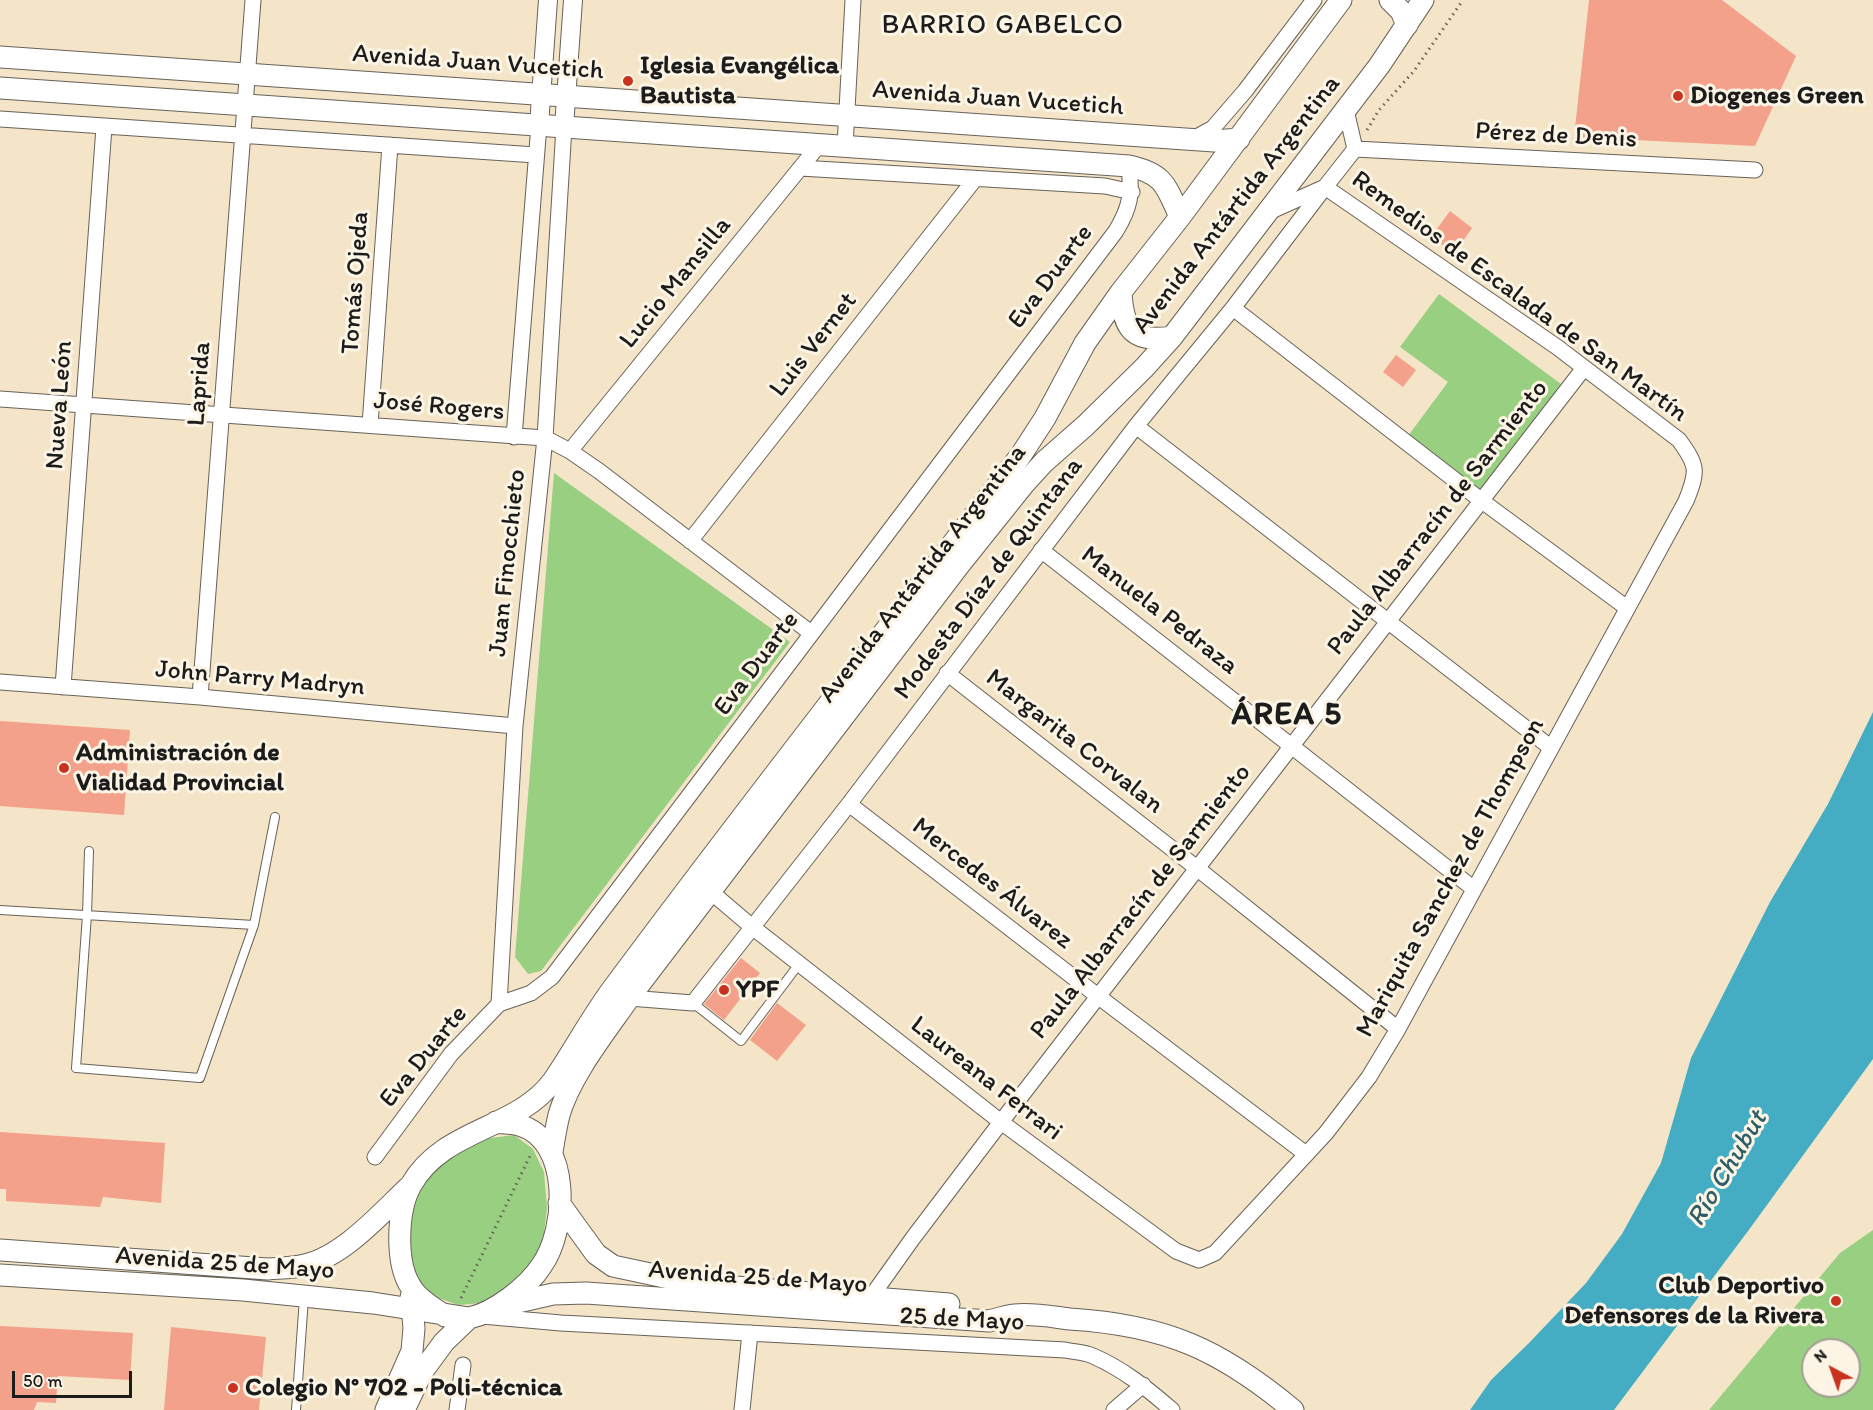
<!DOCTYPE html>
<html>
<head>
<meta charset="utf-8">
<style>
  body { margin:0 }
  #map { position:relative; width:1873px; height:1410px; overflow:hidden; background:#f4e4c8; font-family:Itim,sans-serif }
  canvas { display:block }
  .north { position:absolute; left:1801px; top:1338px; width:60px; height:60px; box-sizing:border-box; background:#fcf5e5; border:2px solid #a29e95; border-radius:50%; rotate:319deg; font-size:16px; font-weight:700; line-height:24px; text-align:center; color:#1c1c1c }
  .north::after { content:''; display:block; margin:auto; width:21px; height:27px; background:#c8321e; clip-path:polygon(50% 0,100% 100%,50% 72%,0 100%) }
  .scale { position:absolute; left:12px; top:1371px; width:120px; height:27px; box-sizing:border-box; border:3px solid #1c1c1c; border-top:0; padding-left:8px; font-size:18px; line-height:21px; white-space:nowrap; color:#1c1c1c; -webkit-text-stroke:4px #fcf5e5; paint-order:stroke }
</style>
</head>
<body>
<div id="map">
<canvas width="1873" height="1410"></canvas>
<div class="north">N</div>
<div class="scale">50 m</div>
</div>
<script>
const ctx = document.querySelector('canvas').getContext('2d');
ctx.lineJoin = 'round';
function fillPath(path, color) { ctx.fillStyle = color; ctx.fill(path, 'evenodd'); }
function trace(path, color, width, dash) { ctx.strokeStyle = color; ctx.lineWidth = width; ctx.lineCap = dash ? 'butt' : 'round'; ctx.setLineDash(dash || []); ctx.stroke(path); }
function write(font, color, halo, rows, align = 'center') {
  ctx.font = font + ' Itim,sans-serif'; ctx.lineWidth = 6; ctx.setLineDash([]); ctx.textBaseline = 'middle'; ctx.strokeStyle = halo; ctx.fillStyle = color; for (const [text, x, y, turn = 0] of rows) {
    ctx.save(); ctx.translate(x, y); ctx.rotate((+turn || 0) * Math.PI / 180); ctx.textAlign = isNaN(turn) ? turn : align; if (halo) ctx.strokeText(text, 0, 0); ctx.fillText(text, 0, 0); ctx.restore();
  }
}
fillPath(new Path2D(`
  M1439 294 1561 384 1482 491 1408 436 1448 382 1400 347Z
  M554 473 790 642 541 971 528 974 515 957Z
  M514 1135 533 1149 544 1172 547 1208 542 1250 519 1282 483 1303 458 1305 433 1296 416 1280 407 1237 416 1193 433 1172 459 1151 483 1139Z
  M1873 1230V1410H1709L1840 1253ZM1813 1350H1849V1386H1813Z`), '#99cf81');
fillPath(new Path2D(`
  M1873 712V1059L1751 1227 1614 1410H1470L1491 1380 1529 1343 1586 1283 1622 1234 1661 1163 1691 1058 1770 902 1828 804Z`), '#44adc3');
fillPath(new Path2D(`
  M1589 0H1722L1796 56 1755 146 1574 137Z
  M1450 211 1472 228 1454 254 1431 237Z
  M1396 355 1416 370 1403 387 1383 372Z
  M0 721 130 730 124 815 0 806Z
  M741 958 760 973 724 1020 704 1004Z
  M777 1003 806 1025 777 1061 750 1040Z
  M0 1132 165 1143 161 1203 103 1197 100 1207 6 1201V1189H0Z
  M0 1326 133 1333 130 1380 58 1376 56 1403 37 1402 34 1410H0Z
  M171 1327 266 1337 259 1410H164Z`), '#f3a18b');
const service = new Path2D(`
  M89 851 87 915 76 1068 200 1078 254 925 275 817
  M0 910 254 925
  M693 1003 741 1041 799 964
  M296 1410 304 1298`);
const minor = new Path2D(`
  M0 119 536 155
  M1193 139 1213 128 1245 91 1314 0
  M845 146 853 0
  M1355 149 1755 170
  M800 168 1105 186 1132 192
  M1269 212 1325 187 1355 149 1346 110
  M1233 308 1482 501 1627 608
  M0 399 545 438 570 451 599 471 811 633
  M370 425 390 145
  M1136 426 1550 747
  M514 437 539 125
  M570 451 819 145
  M690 541 975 179
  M1041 550 1474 889
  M947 673 1198 869 1398 1029
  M0 682 200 697 515 726
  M63 687 104 127
  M200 697 253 0
  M849 804 1099 997 1306 1154
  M629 998 693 1003 849 804 1136 426 1233 308 1325 187 1557 347 1679 440C1698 466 1698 471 1686 501L1398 1029 1369 1077 1326 1133 1215 1253 1199 1260 1176 1251 1001 1122 751 926 711 892
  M499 1004 515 726 545 438 564 127
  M375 1157 451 1054 499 1004 531 993 552 977 1116 231C1131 206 1132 194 1129 166
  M871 1297 913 1238 1001 1122 1584 368
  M482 1316 561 1323 1065 1350C1074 1352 1085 1352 1093 1356 1123 1369 1148 1389 1172 1410
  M457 1410 463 1365
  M742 1410 750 1333
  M1114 1410 1143 1385`);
const tertiary = new Path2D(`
  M539 125 548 0
  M564 127 573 0`);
const secondary = new Path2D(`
  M1390 0 1401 11 1407 25
  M0 57 1214 141 1239 139
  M0 88 1129 166C1165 174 1166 186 1180 217
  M1121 292C1123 329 1133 343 1172 337
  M552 1152C554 1140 556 1127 559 1115 570 1076 606 1031 629 998L960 564 1024 484 1044 462 1086 425 1144 368 1172 337 1379 66 1423 0
  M559 1203 596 1254 613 1266 697 1284 949 1304
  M0 1250 268 1269C280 1268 293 1268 305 1265 344 1256 381 1213 409 1187
  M0 1275 243 1290 373 1303 469 1318C494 1313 528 1287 542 1265 567 1229 572 1140 519 1125 512 1123 503 1123 496 1122
  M496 1307 553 1294 586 1293 989 1321C997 1319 1006 1316 1015 1315 1033 1313 1053 1317 1070 1319 1165 1325 1220 1349 1293 1410
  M445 1316C434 1308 418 1300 411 1287 395 1263 397 1210 411 1185 443 1128 517 1130 553 1081 575 1049 593 1014 617 983 749 805 886 631 1021 455L1045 418 1085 343 1121 292 1180 217 1341 0
  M386 1410 412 1351 414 1328 411 1297
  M404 1410 422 1372 444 1342 469 1318`);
trace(service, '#686258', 10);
trace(minor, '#686258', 17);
trace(tertiary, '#686258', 20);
trace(secondary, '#686258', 23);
trace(new Path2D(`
  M1367 130 1379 110 1414 71 1463 0
  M461 1298 530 1156`), '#686258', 3, [1.5, 4.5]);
trace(service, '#fff', 8);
trace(minor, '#fff', 15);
trace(tertiary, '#fff', 18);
trace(secondary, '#fff', 21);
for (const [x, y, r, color] of [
  [628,81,6,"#c8321e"],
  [1678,96,6,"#c8321e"],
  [64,768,6,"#c8321e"],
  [724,990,6,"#c8321e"],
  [1836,1301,6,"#c8321e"],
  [233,1388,6,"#c8321e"]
]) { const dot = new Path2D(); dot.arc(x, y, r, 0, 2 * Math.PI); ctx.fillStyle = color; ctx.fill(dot); trace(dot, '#fcf5e5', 2); }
write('26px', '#1c1c1c', '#fcf5e5', [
  ["Avenida Juan Vucetich",478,63,4],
  ["Avenida Juan Vucetich",998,99,4],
  ["Pérez de Denis",1556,136,3],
  ["Avenida Antártida Argentina",1237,205,-52],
  ["Eva Duarte",1051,277,-53],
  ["Tomás Ojeda",356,283,-86],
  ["Lucio Mansilla",676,283,-51],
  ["Remedios de Escalada de San Martín",1519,297,36],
  ["Luis Vernet",814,345,-52],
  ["Laprida",200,384,-86],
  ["Nueva León",60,405,-86],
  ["José Rogers",439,407,5],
  ["Paula Albarracín de Sarmiento",1438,518,-52],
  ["Juan Finocchieto",508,563,-84],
  ["Avenida Antártida Argentina",923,574,-52],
  ["Modesta Díaz de Quintana",989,579,-53],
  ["Manuela Pedraza",1159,611,38],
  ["Eva Duarte",757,664,-53],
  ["John Parry Madryn",260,679,5],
  ["Margarita Corvalan",1074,742,38],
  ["Mariquita Sanchez de Thompson",1451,878,-61],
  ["Mercedes Álvarez",992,884,38],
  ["Paula Albarracín de Sarmiento",1141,902,-52],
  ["Eva Duarte",424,1057,-51],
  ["Laureana Ferrari",986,1079,38],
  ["Avenida 25 de Mayo",225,1264,4],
  ["Avenida 25 de Mayo",758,1278,4],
  ["25 de Mayo",962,1320,3]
]);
write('bold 26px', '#1c1c1c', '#fcf5e5', [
  ["Iglesia Evangélica",640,66],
  ["Bautista",640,96],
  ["Diogenes Green",1690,96],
  ["Administración de",76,753],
  ["Vialidad Provincial",76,783],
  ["YPF",736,990],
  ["Club Deportivo",1824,1286,"right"],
  ["Defensores de la Rivera",1824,1316,"right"],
  ["Colegio N° 702 - Poli-técnica",245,1388]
], 'left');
ctx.letterSpacing = '1.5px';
write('27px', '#1c1c1c', '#fcf5e5', [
  ["BARRIO GABELCO",1003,26]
]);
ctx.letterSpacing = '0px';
write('italic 27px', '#2e5d67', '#fcf5e5', [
  ["Río Chubut",1728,1169,-59]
]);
ctx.letterSpacing = '1.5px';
write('bold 32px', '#1c1c1c', '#fcf5e5', [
  ["ÁREA 5",1287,716]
]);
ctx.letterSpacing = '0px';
</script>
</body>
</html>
